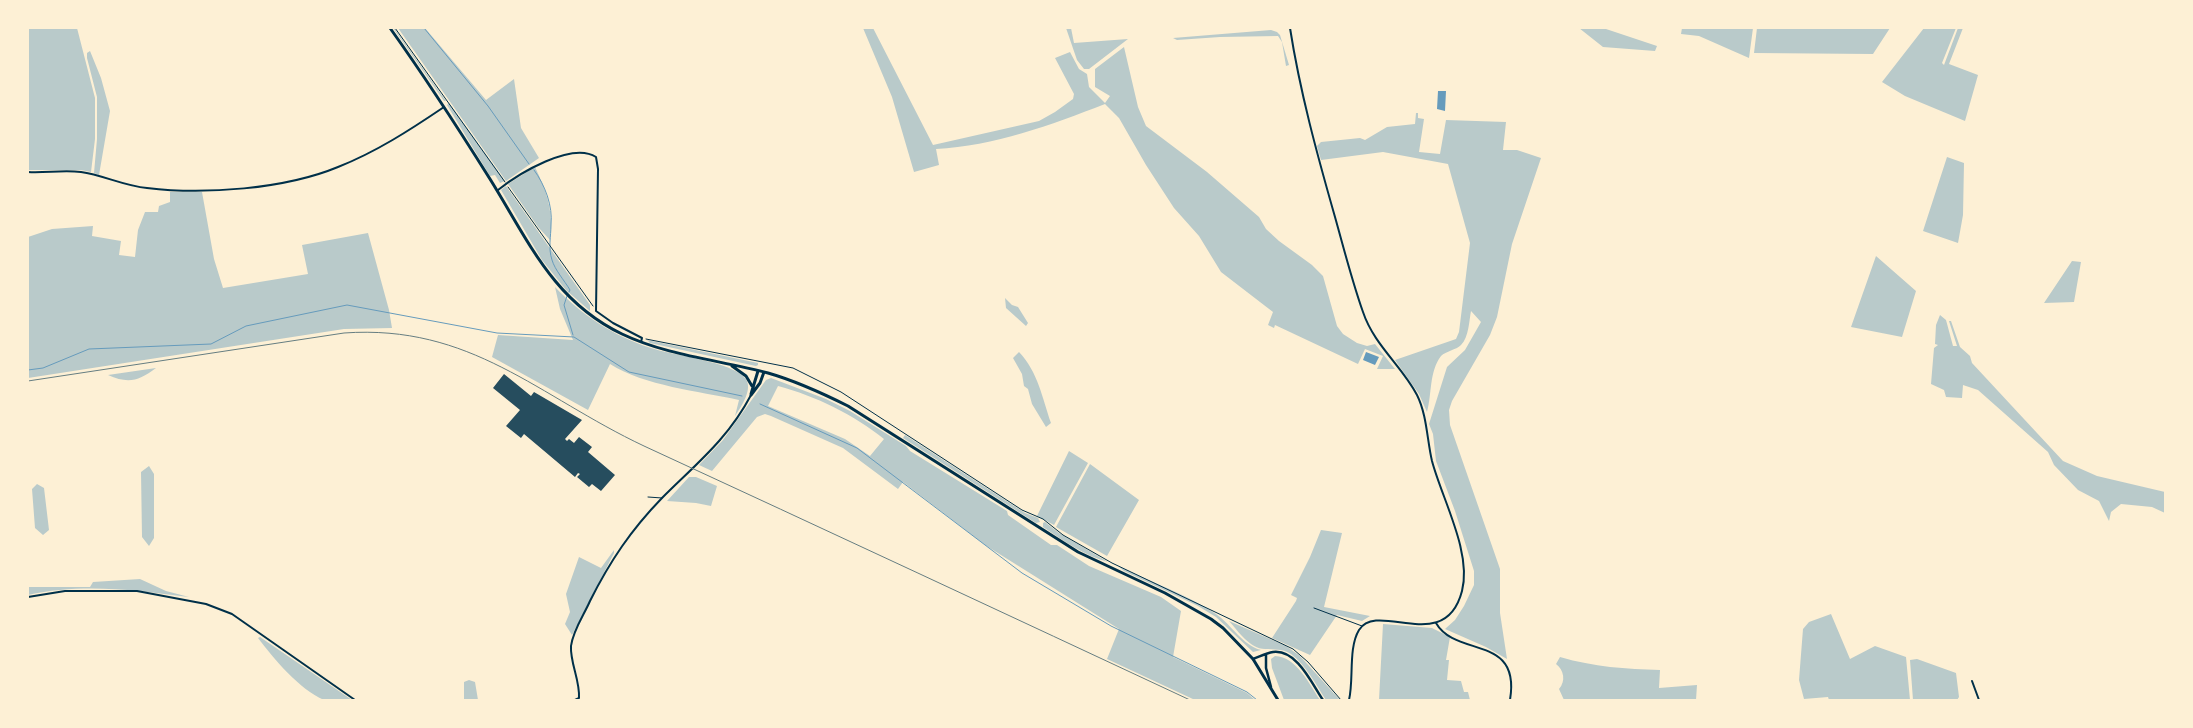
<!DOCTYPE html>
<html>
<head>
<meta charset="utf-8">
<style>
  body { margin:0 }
  #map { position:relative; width:2193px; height:728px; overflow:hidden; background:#fdf0d5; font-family:Cabin,sans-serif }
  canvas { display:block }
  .frame { position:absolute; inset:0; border:29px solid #fdf0d5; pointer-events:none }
</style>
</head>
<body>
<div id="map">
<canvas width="2193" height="728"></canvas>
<div class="frame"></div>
</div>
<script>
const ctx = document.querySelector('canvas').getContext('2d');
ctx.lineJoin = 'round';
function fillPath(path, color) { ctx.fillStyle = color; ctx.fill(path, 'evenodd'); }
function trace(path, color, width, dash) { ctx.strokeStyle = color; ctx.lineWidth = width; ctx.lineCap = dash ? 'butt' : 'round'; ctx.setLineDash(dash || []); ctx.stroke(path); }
fillPath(new Path2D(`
  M28 28H77L95 98V139L91 172 81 170H28Z
  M393 28H394L446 101H444Z
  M398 28H425L486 100 514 79 521 128 539 158 506 181Z
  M863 28H873L933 145 1039 121 1055 112 1073 99 1074 94 1055 58 1070 52 1079 69 1087 74 1089 87 1105 103 1110 96 1095 87V69L1124 47 1138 107 1146 126 1207 172 1259 217 1266 229 1279 241 1312 265 1323 276 1337 326 1343 334 1357 343 1367 346 1375 344 1395 369H1377L1383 356 1365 349 1358 364 1275 325 1274 328 1268 325 1273 312 1221 272 1199 236 1174 208 1146 165 1119 118 1105 104C1051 125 994 146 936 149L939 165 914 172 892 97Z
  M1066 28H1071L1074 43 1128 39 1089 69H1084L1077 60Z
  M1579 28H1603L1657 46 1655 51 1603 47Z
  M1682 28H1753L1749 58 1699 36 1681 34Z
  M1757 28H1890L1873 54 1754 53Z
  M1924 28H1956L1942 63 1944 65 1958 28H1963L1949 64 1978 75 1965 121 1905 96 1882 82Z
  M1271 30 1277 32 1280 35 1289 65 1286 66 1282 42 1278 36 1220 37 1177 40 1173 38Z
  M90 51 101 78 110 111 99 175 94 173 97 139V97L87 58V53Z
  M449 103 505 181 500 183 495 175 490 176 447 105Z
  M1416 113H1418V118L1424 119 1419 152 1440 154 1446 120 1506 122 1503 150H1517L1541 158 1512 244 1497 317 1490 335 1452 401 1449 410 1450 425 1500 569V613L1507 659 1486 647 1445 629 1455 620 1464 606 1474 585V571L1455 511 1436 461 1433 434 1429 424 1447 367 1465 350 1481 322 1471 311C1469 321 1469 337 1461 345 1456 350 1446 351 1441 356 1429 372 1432 394 1427 412L1419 394 1395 360 1456 339 1459 332 1470 243 1448 164 1383 152 1321 160 1317 146 1321 142 1360 138 1365 140 1387 127 1415 124Z
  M1947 157 1964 163 1963 215 1958 243 1923 231Z
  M535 167C547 192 554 213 550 240L538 227 508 184Z
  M506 186 590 305V311L566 290 542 260 501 190Z
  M170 192H202L214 259 223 288 308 274 302 245 368 233 389 310 392 328 344 329 28 378V237L52 229 93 226 92 236 121 241 119 255 135 257 138 230 145 212H158L159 206 170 202Z
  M1876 256 1916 291 1902 337 1851 327Z
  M2072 261 2081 262 2074 302 2044 303Z
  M555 287C582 315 613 336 651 348 671 355 733 362 745 378 754 388 741 407 735 416L739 400C698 391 645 386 610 364L588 410 492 357 498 335 573 340 560 309Z
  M1005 298 1012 305 1018 307 1028 323 1026 326 1006 308Z
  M1940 315 1946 320 1953 346H1957L1949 321H1951L1960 347 1970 356 1972 363 2063 461 2097 476 2165 492V513L2152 507 2121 504 2111 512 2109 521 2099 501 2078 490 2054 465 2048 452 1978 390 1963 385 1962 398 1946 397 1944 390 1931 384 1934 348 1938 345 1935 344 1936 325Z
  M647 340 758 363V365L756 366 650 343Z
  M1019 352C1038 372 1042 397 1051 423L1046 427 1032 404 1028 389 1024 386 1022 374 1013 358Z
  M156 368C139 381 128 384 108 375Z
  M771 378 826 399 850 411 906 446 910 451 1007 511 1008 515 1051 545H1057L1089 566 1161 597 1181 611 1173 657 1247 693 1255 700H1195L1107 659 1119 629 985 545 903 482 898 489 843 448 771 416 765 414 757 417 712 471 699 465 723 440 766 380ZM778 386C816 396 854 415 884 439L870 456 845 439 768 406Z
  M905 435 1025 513 1038 518 1040 522 1036 523 903 438Z
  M1069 451 1088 463 1054 525 1037 516Z
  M1090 464 1139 500 1107 556 1056 527Z
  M149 466 154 474V538L149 546 142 537 141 472Z
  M689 477H696L717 486 711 506 696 503 667 501Z
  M37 484 44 488 49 530 43 535 35 528 32 489Z
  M1045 522 1059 533 1108 562C1085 556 1064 541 1043 527V523Z
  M1321 530 1342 533 1324 607 1370 616 1362 621 1337 615 1310 655 1272 638 1296 601 1297 598 1291 595 1310 557Z
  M614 550V553L572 635 565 624 570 612 566 594 579 557 601 568Z
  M1118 566C1151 582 1186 594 1216 614 1232 625 1242 645 1261 650L1253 652 1216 617 1198 606 1124 571Z
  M140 579 166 591 189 597C134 590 82 583 28 595V587H90L93 582Z
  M1831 614 1850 659 1875 646 1906 657 1910 700H1829L1828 697 1804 699 1799 680 1803 629 1809 622Z
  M1229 621 1286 646 1300 656 1340 700H1326C1316 685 1306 665 1291 654 1281 648 1275 650 1265 649 1250 649 1238 631 1229 621Z
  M1383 624 1432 628 1450 637 1446 660H1449L1447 680 1461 681 1464 692H1468L1470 700H1379Z
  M260 637 352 700C344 701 331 703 324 700 299 689 274 659 258 638Z
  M1275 656C1297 657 1309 684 1320 700H1284L1272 668 1271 659Z
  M1560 657C1594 667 1626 669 1660 670L1659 688 1697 685 1696 700H1564L1559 689C1566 681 1564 670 1556 664Z
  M1917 659 1956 673 1959 697 1957 700H1913L1910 660Z
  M469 680 475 682 478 700H464V682Z`), '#b9caca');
fillPath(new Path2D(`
  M1438 91H1446L1445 111 1437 109Z
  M1366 352 1379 357 1375 365 1363 360Z`), '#669bbc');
trace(new Path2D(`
  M424 28 488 106 529 164
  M534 170C545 185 553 206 551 225 551 236 548 248 552 260 555 270 564 280 570 290L569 292
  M567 296 564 305 573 335
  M28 370 43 368 89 349 211 344 246 326 347 305 497 333 574 337 629 372 742 396
  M760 404 857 448 1022 573 1111 626 1247 692 1257 700`), '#669bbc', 1);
fillPath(new Path2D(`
  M504 374 531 396 534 392 582 420 565 439 567 441 569 439 574 443 579 437 592 447 588 452 615 475 601 491 592 484 589 487 577 477 580 474 578 473 575 477 524 434 521 438 506 426 520 410 493 388Z`), '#264d5e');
trace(new Path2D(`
  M395 28 505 182
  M508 187 593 306
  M646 339 793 368 841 392 1022 510 1043 519 1063 535 1112 563 1293 649 1308 662 1341 700`), '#003049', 1);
trace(new Path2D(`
  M648 497 662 498
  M1314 608 1362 626`), '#003049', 1);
trace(new Path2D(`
  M1290 28C1300 92 1317 154 1335 217 1344 249 1352 281 1363 312 1374 345 1402 366 1417 395 1427 415 1427 440 1432 461 1442 499 1472 552 1462 591 1445 656 1378 600 1359 630 1348 648 1354 680 1349 700
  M28 172C45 173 63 170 81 172 103 175 124 186 147 188 204 195 285 189 338 167 376 152 410 130 444 107
  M498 190C518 174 572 141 596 157L598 169 596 311 613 323 642 338 641 342
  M28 597 65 591H137L206 604 232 614 355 700
  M1436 623C1456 658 1521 634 1510 700
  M1972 681 1979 700
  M575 700 579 698C580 680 570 663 571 646 573 630 584 615 590 601 610 561 631 530 662 498 696 464 728 439 751 395`), '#003049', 2);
trace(new Path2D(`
  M1266 654V668L1271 687
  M1253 659C1259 657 1266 653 1273 652 1297 649 1312 684 1323 700`), '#003049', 2.5);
trace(new Path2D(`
  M390 28C425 77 458 128 490 179 528 240 553 301 622 334 668 356 720 360 768 373 796 381 822 393 848 406L1078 552 1165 593 1211 619 1223 628 1253 659 1278 700
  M732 366 746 376 752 386
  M751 394 758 371
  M751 395 760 383 764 372`), '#003049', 3);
trace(new Path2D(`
  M28 381 344 333C471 324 538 396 644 446 826 530 1008 615 1190 700`), '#657d81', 1);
</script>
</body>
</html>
